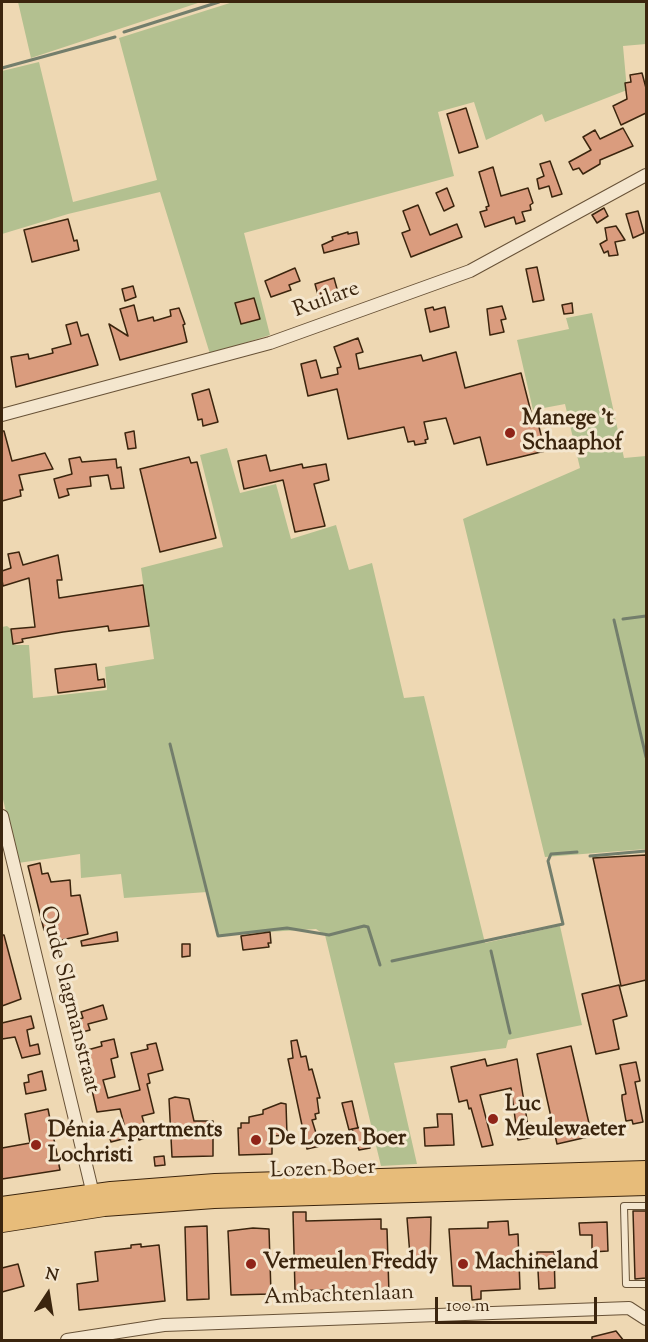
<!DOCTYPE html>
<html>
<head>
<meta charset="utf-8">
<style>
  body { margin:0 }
  #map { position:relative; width:648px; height:1342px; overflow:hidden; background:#eed8b3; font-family:"Sorts Mill Goudy",serif }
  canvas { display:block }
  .frame { position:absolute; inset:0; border:3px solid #3b250e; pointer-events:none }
  .north { position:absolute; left:18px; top:1264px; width:60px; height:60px; -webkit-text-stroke:4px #f4e6ce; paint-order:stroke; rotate:12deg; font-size:16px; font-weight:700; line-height:24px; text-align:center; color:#3b250e }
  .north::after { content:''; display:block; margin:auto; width:21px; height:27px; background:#3b250e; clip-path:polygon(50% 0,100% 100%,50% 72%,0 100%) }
  .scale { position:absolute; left:435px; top:1297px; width:162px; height:27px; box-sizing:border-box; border:3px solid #3b250e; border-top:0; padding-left:8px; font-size:18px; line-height:21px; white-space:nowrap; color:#3b250e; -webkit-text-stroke:4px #f4e6ce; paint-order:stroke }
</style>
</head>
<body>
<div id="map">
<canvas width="648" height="1342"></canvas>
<div class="frame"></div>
<div class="north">N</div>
<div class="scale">100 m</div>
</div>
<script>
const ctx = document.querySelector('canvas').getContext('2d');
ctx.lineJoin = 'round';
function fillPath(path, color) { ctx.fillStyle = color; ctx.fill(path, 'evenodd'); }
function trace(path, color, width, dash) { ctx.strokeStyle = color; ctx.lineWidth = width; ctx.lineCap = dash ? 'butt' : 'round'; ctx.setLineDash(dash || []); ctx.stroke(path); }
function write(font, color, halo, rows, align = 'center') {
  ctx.font = font + ' "Sorts Mill Goudy",serif'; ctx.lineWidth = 6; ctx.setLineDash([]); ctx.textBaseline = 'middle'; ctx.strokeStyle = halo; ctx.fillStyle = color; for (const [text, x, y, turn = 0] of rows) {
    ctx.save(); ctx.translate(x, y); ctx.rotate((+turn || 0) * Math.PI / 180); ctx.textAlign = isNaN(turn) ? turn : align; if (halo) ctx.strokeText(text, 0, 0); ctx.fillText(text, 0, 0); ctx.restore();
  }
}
fillPath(new Path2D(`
  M18 2H201L31 58Z
  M233 2H646V44L623 46 627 90 545 122 542 114 486 140 474 102 438 112 454 176 244 233 270 335 210 354 160 192 68 214 2 234V71L39 62 73 202 157 180 119 38Z
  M592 313 624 458 646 456V849L545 857 463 519 580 468 565 404 533 410 517 340 569 329 566 318Z
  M227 448 240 493 276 484 291 539 336 525 349 570 372 563 404 698 424 696 485 943 560 926 582 1025 508 1040 506 1048 394 1063 417 1164 381 1166 325 935 316 929 218 935 207 892 124 898 121 874 81 878 80 854 18 863 2 795V627L7 626 13 631 14 645H29L33 698 107 690 105 667 154 659 141 568 223 547 200 455Z`), '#b3c090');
trace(new Path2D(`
  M124 32 219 2
  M2 68 115 37
  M623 619 646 616
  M614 620 646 757
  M170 744 218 936 287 928 329 935 364 926 368 927 380 965
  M590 856 646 851
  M491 951 510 1033
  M392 961 563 924 548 861 551 854 577 852`), '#737e6c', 3);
const building = new Path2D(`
  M642 73 646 88V113L621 125 613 106 627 99 625 83 631 82 630 75Z
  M466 108 478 147 459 153 447 114Z
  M623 128 633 146 600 160V164L583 174 579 168 573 170 569 162 591 150 583 137 595 130 600 139Z
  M550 161 562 194 552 197 549 186 539 189 537 179 544 176 540 164Z
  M493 167 501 196 528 188 533 203 530 205 531 210 522 212 525 221 516 224 514 217 485 227 480 212 487 210 486 207 489 206 479 172Z
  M447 188 454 206 444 211 436 193Z
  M418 205 430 235 457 224 462 237 411 257 402 233 410 230 403 211Z
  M604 208 608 216 597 223 592 215Z
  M638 211 644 233 633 238 626 214Z
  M68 219 74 241 77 240 79 250 32 262 24 230Z
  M616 226 625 240 615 242 618 255 609 256 608 251 604 253 600 244 607 240 605 228Z
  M348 232V234L357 232 359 244 324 253 322 245 333 240 332 237Z
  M537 267 544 300 533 302 526 269Z
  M295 268 300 281 289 285 291 290 271 297 265 281Z
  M334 278 339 296 320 302 315 284Z
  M133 286 136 297 125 301 122 289Z
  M254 298 260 319 241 324 235 303Z
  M572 303 573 313 564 314 562 305Z
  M134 305 138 321 153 317 154 321 171 316 170 310 179 308 185 324 183 325 187 342 120 360 109 324 128 336 120 309Z
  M502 306 506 319 501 320 504 332 490 335 487 309Z
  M433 307 434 310 445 307 449 327 430 332 425 309Z
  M77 322 81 336 88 334 98 365 16 387 11 357 28 354 29 359 53 353 52 349 71 344 66 325Z
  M358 338 363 352 356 354 359 369 421 355 423 361 456 352 465 388 521 373 532 416 536 415 545 451 487 465 480 437 454 444 446 418 424 422 428 439 425 440 426 443 415 445 414 441 408 442 404 427 348 439 337 389 308 396 301 364 316 360 321 378 338 374 337 368 341 367 334 347Z
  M209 389 218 422 203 426 202 419 198 420 192 394Z
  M2 431H4L12 461 45 453 53 469 19 475 23 490H20L21 496 2 501Z
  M134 431 136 448 128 449 125 433Z
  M266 455 270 471 302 464 303 468 326 464 329 480 314 484 325 526 295 532 283 480 244 489 238 461Z
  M80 457 82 462 116 459 117 468 121 467 124 488 111 489 108 475 90 477 91 486 67 489 69 495 59 498 54 479 72 474 69 459Z
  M189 457 191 463 197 462 216 538 160 552 140 469Z
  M19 552 23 565 58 555 62 580H57L59 598 143 585 149 626 109 631 108 626 63 632 22 639 23 642 13 644 11 629 35 627 29 578 3 586 2 580V571L11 568 8 554Z
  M96 664 98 680 104 679 105 687 58 693 55 669Z
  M646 855V980L621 986 593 858Z
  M40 863 42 874 48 873 51 882 70 880 71 896 80 895 88 934 53 942 50 928 44 930 28 866Z
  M117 932 118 941 82 946 81 941Z
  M270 932 271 943H268L269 947 243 950 241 936Z
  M2 935H4L21 999 2 1006Z
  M182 944H190V956L182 957Z
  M619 985 627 1016 613 1020 619 1049 596 1054 582 994Z
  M103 1005 107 1019 88 1024 90 1030 75 1034 72 1021 83 1018 81 1012Z
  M31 1016 34 1028 27 1030 30 1046 38 1044 40 1054 22 1058 15 1037 2 1039V1023Z
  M114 1039 118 1057 111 1059 115 1077 103 1080 108 1098 140 1090 131 1053 148 1049 147 1045 156 1043 163 1070 148 1074 150 1083 147 1084 154 1113 142 1116 148 1137 139 1140 138 1135 111 1142 108 1132 125 1128 120 1109 97 1112 92 1090 90 1091 80 1052 102 1046 101 1042Z
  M297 1040 301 1057 306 1056 309 1070 312 1069 320 1098H317L319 1113 315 1114 316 1119 312 1120 320 1146 307 1149 288 1059 293 1058 291 1041Z
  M571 1046 592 1136 557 1144 537 1054Z
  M485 1059 487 1066 517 1059 530 1138 518 1140 511 1088 480 1095 493 1145 482 1147 471 1108 469 1109 467 1100 459 1102 451 1067Z
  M636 1062 640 1081 635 1082 643 1122 633 1124 632 1120 626 1121 622 1099V1095L626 1094 620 1065Z
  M42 1071 46 1090 26 1094 24 1083 29 1082 28 1075Z
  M175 1097 189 1099 194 1121H213V1156L172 1157 169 1099Z
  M352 1101 358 1128 352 1129 362 1127 368 1132 370 1148 359 1150 352 1129 349 1130 342 1103Z
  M281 1103 286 1104 287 1135 272 1136V1154L239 1155 238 1128H241V1123H249V1117L263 1114V1110Z
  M48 1109 60 1170 2 1179V1148L30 1143 25 1114Z
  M437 1114H452L454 1145 425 1146 424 1128 438 1127Z
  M164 1156 165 1165 155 1166 154 1157Z
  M633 1211H646V1278L635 1279Z
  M293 1212H306V1221L381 1219V1229H387L389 1294 326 1296V1290L295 1291Z
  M431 1217 430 1267 411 1268 407 1218Z
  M508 1221 509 1235 518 1234 520 1289 481 1291V1299L472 1300 471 1286H453L449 1229 488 1228V1222Z
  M607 1222 608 1251 592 1252V1235H580L579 1223Z
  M207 1226 209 1299 187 1300 185 1227Z
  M253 1228 269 1229 271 1294 231 1295 228 1231Z
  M141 1244V1247L159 1245 165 1301 79 1310 77 1284 98 1281 95 1252 131 1248V1245Z
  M537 1252H554L555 1288 539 1289Z
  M18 1264 24 1286 2 1292V1268Z
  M616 1331 624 1341H592V1337Z`);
fillPath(building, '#da9c7e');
trace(building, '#3b250e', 1.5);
const service = new Path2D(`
  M646 1206H624L626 1284H646`);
const minor = new Path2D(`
  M2 415 270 343 470 271 646 175
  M2 816 93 1194
  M67 1340 164 1325 629 1308 646 1319`);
const primary = new Path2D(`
  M2 1207 111 1192 215 1184 646 1171
  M2 1222 104 1206 214 1198 646 1185`);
trace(service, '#685237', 8);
trace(minor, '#685237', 14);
trace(primary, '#3b250e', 22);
trace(service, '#f4e6ce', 6);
trace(minor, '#f4e6ce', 12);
trace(primary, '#e7bc7a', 20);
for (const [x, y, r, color] of [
  [510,433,6,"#8f2418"],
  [493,1119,6,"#8f2418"],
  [256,1140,6,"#8f2418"],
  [36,1145,6,"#8f2418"],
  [251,1264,6,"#8f2418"],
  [463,1264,6,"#8f2418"]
]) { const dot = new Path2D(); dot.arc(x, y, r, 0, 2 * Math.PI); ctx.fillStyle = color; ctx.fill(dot); trace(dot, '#f4e6ce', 2); }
write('22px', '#3b250e', '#f4e6ce', [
  ["Ruilare",327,301,-20],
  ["Oude Slagmanstraat",68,1000,76],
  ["Lozen Boer",323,1171,-2],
  ["Ambachtenlaan",339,1297,-2]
]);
write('bold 22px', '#3b250e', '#f4e6ce', [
  ["Manege 't",522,420],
  ["Schaaphof",522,445],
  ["Luc",505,1106],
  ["Meulewaeter",505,1131],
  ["Dénia Apartments",48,1132],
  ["Lochristi",48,1157],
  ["De Lozen Boer",268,1140],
  ["Vermeulen Freddy",263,1264],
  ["Machineland",475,1264]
], 'left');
</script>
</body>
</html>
